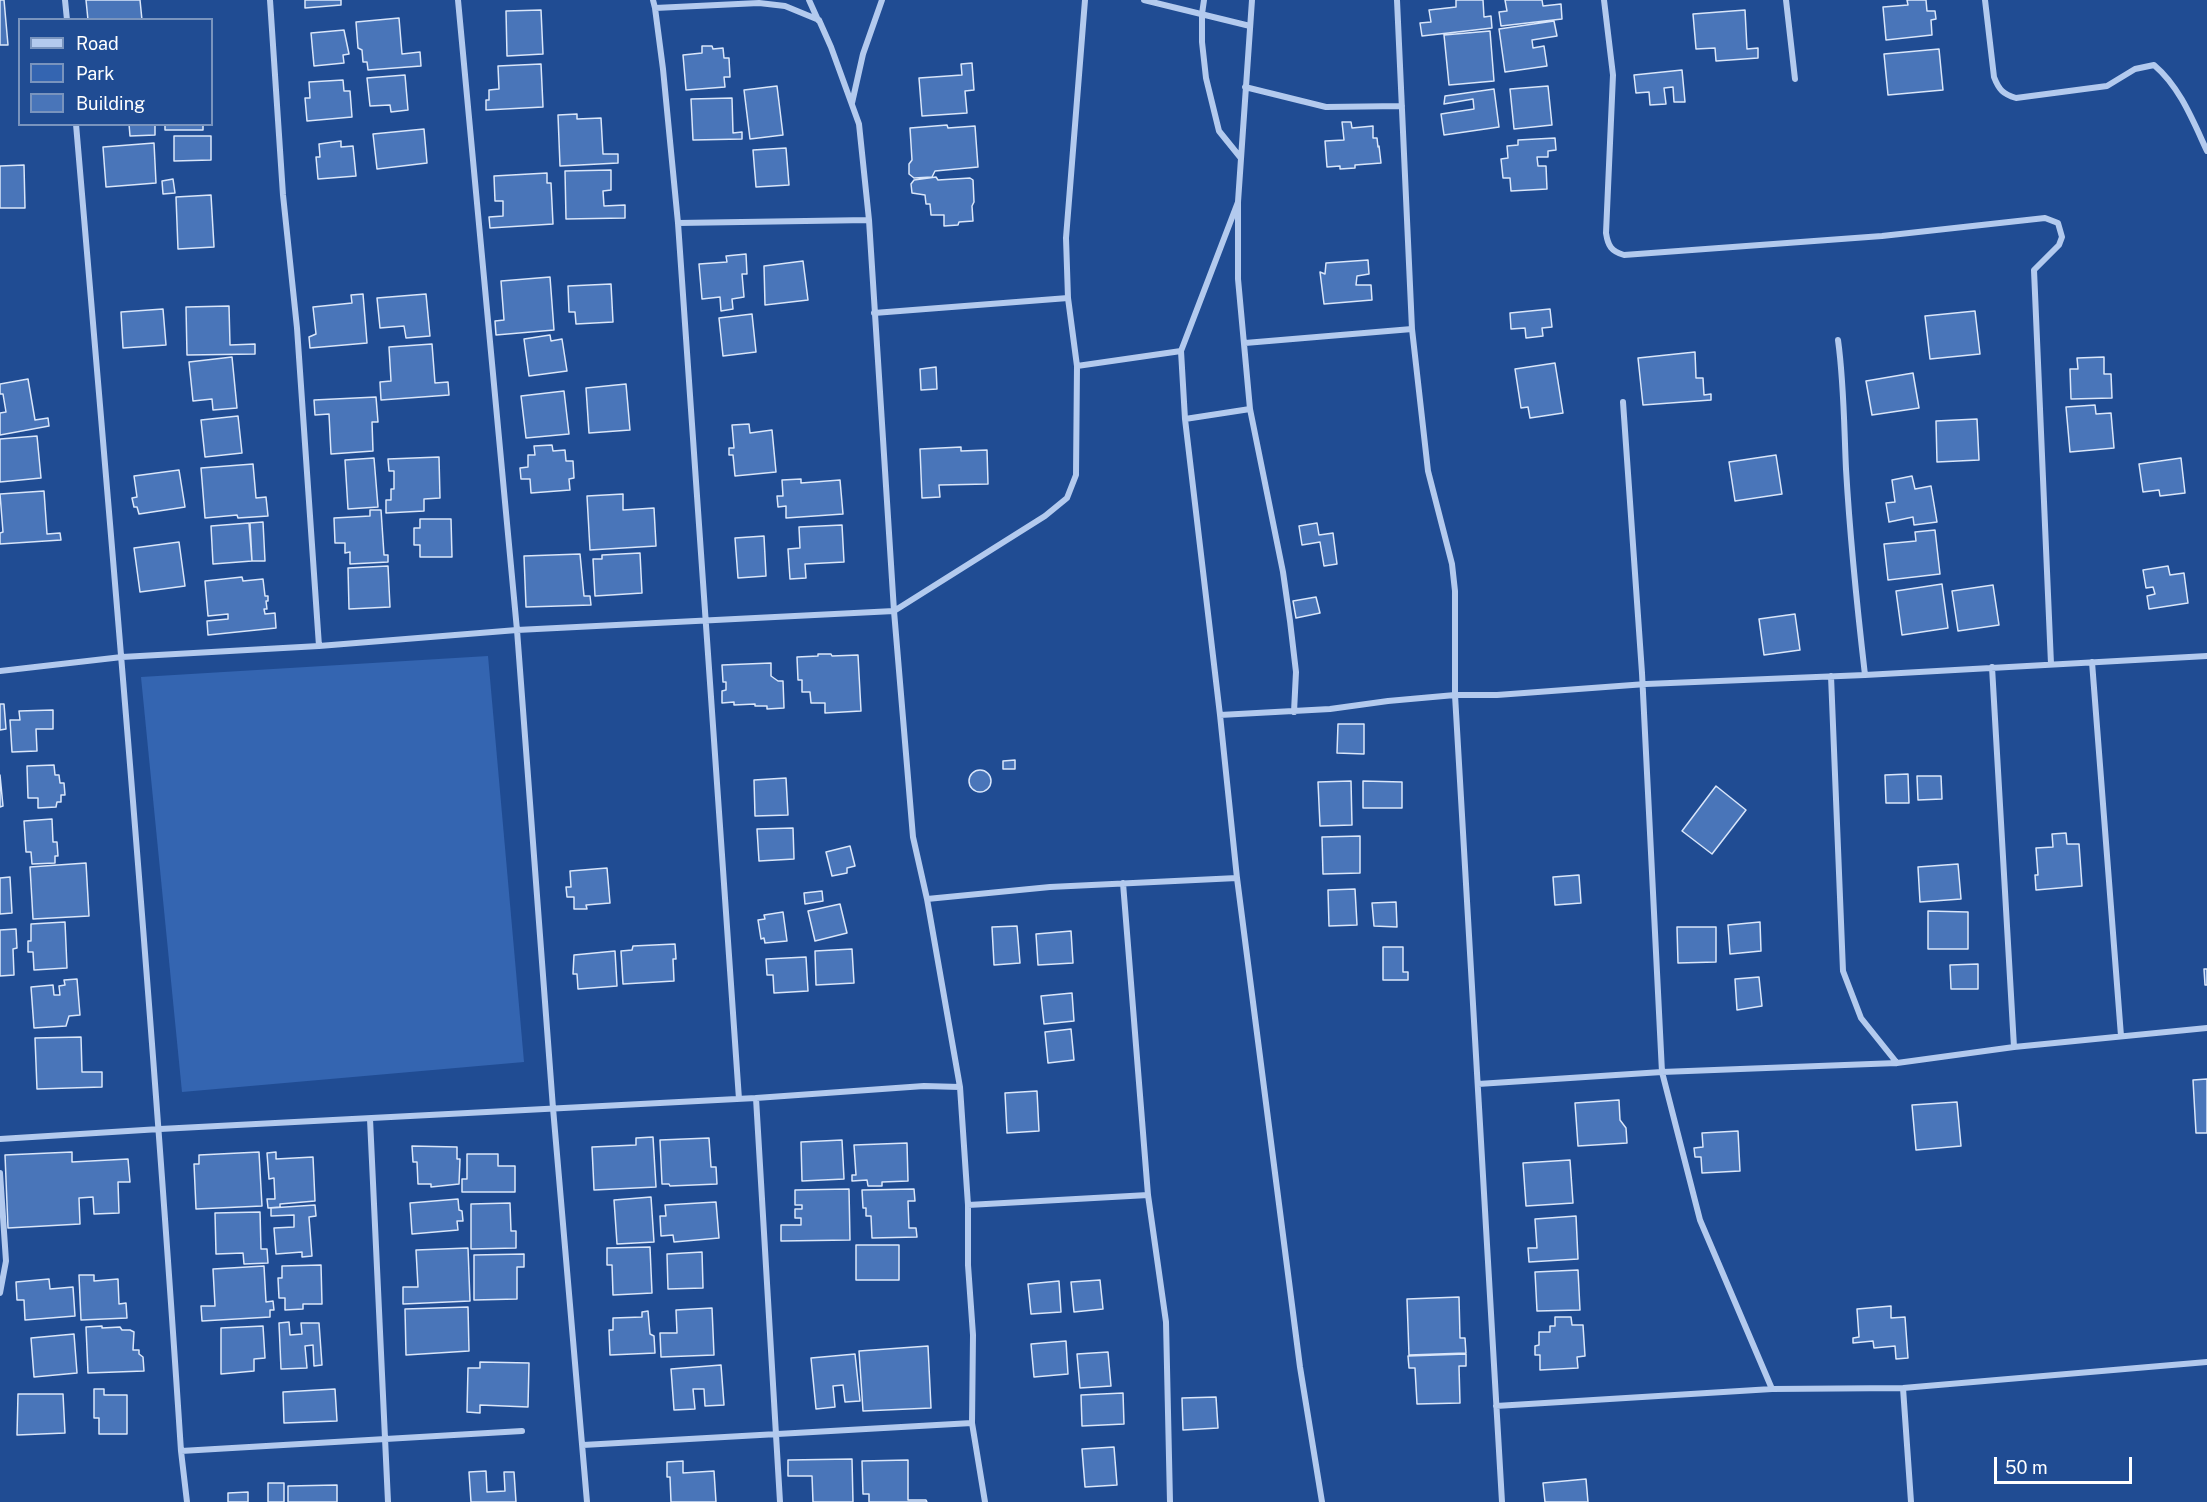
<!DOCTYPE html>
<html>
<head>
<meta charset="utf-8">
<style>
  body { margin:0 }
  #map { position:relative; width:2207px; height:1502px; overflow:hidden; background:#204c93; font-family:"Public Sans",sans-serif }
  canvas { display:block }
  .legend { position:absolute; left:18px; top:18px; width:195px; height:108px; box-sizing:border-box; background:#204c93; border:2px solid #7994be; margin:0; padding:8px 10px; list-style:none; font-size:18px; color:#fff }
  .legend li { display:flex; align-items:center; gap:12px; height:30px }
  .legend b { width:30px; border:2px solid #7994be }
  .scale { position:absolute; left:1994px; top:1457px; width:138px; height:27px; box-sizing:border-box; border:3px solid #fff; border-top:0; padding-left:8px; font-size:18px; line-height:21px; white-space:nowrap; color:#fff; -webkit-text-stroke:4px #204c93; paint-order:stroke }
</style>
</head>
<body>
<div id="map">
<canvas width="2207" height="1502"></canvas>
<ul class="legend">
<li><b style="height:8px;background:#b3caee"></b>Road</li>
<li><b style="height:16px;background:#3465b1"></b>Park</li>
<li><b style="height:16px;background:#4975b9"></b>Building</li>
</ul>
<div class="scale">50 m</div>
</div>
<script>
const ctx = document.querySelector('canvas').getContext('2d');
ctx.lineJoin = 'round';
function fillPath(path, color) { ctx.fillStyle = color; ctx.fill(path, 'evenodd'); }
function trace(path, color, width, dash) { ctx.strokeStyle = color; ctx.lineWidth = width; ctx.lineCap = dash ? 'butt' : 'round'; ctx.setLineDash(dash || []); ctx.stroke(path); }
fillPath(new Path2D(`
  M488 656 524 1062 182 1092 141 677Z`), '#3465b1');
const building = new Path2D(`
  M0 0H4L8 45H0Z
  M86 0H140L142 20H88Z
  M305 0H341V5L305 8Z
  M1456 0H1483L1484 17 1491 16 1492 28 1422 36 1420 23 1431 22 1429 10 1456 7Z
  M1505 0H1542L1543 6 1561 4 1562 19 1501 26 1499 12 1507 11Z
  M1907 0H1926L1927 11H1935L1936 19 1931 20 1932 35 1886 40 1883 7 1908 5Z
  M541 10 543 54 507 56 506 11Z
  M1745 10 1747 49 1758 48V58L1716 61 1715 48 1696 49 1693 14Z
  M399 18 402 54 420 52 421 66 368 70 367 62H363L362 50 358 48 356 22Z
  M1554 21 1557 36 1532 40 1533 48 1544 46 1547 66 1505 72 1499 29Z
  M344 30 349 54 343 55 344 63 314 66 311 33Z
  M1490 31 1494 81 1449 85 1444 35Z
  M702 46H712L713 49 723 48 724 58H729L730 77H724L725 87 686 90 683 55 702 53Z
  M1939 49 1943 90 1888 95 1884 54Z
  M972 63 974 90 965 91 967 113 922 116 919 78 962 75 961 64Z
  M541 64 543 107 486 110V100H489V90L499 89 498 66Z
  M1682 70 1685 102H1674L1673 87 1664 88 1666 104 1650 105 1649 92 1636 93 1634 75Z
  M405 75 408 110 391 112 390 105 370 106 367 78Z
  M343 80 344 91H350L352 117 307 121 305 98H310L309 82Z
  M777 86 783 135 750 139 744 90Z
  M1548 86 1552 125 1514 129 1510 89Z
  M1494 89 1499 127 1444 135 1441 114 1474 109 1473 99 1444 104 1445 96Z
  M732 98 733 133 742 132V139L693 140 691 99Z
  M577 114V119L601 118 603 154H618V163L560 166 558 115Z
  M1342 122H1351L1352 128 1373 126V138H1377L1378 147 1379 146 1381 163 1355 165V168L1340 169V166L1327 167 1325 141 1344 140Z
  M129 124H155V135L130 136Z
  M165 124H203V130H165Z
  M947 125 948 128 975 126 978 167 935 171 932 177 914 178 909 174V164L912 160 910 128Z
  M424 129 427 163 377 169 373 134Z
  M174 136H211V160L174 161Z
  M1555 138 1556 150 1548 151V157H1537L1538 166H1546L1547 189 1511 191 1510 178H1503L1501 159 1508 158 1507 146 1518 145V140Z
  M341 141V147L353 146 356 176 318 179 316 157H320L319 144Z
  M154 143 156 183 106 187 103 147Z
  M786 148 789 185 756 187 753 150Z
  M24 165 25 208H0V166Z
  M611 170V190L603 191 604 206 625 205V218L566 219 565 171Z
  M547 173V183H551L553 224 490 228 489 217 503 216V201H495L494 176Z
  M936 177 938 180 970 178 973 180 974 202 972 206 973 221 959 222 958 225 944 226V215H931L930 204H926L925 195 912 193 911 184 914 180Z
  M173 179 175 193 163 194 162 181Z
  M211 195 214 247 178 249 176 197Z
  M746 254 747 274H742L744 297 732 299 733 309 721 311 720 297 702 299 699 264 727 262 726 256Z
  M1368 260 1369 274 1357 276 1356 285H1371L1372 300 1324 304 1320 272 1325 274 1326 263Z
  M803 261 808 300 765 305 764 266Z
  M550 277 554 330 496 335 495 321 504 320 501 281Z
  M611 284 613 322 576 324 575 312H569L568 286Z
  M363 294 367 343 310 348 309 337 316 334 313 307 352 303 351 295Z
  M426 294 430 336 406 338 404 326 380 328 377 298Z
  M229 306 230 345 255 344V354L187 355 186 307Z
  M163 309 166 345 123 348 121 312Z
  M1550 309 1552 327 1542 328 1543 336 1526 338 1525 328 1511 329 1510 313Z
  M1975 311 1980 354 1930 359 1925 316Z
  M752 314 756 352 723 356 719 318Z
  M550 335 551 341 562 339 567 371 529 376 524 339Z
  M432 344 435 383 448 382 449 395 381 400 380 382 391 381 389 347Z
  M1695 352 1696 378H1703L1704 395 1711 394V400L1643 405 1638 358Z
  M232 357 237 408 213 410 212 399 193 401 189 362Z
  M2104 357V374H2111L2112 398 2071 399 2070 369H2078L2077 358Z
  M1555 363 1563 413 1530 418 1528 407 1521 408 1515 369Z
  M936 367 937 389 921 390 920 369Z
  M1913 373 1919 408 1872 415 1866 381Z
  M28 379 35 420 48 418 49 426 0 435V413L6 412 3 394H0V384Z
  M626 384 630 430 589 433 586 388Z
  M564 391 569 434 526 438 521 396Z
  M376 397 378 422H372L373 451 331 454 329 414 315 415 314 400Z
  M2095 405 2096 414 2111 413 2114 448 2070 452 2066 407Z
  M238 416 242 453 205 457 201 420Z
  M1977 419 1979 460 1937 462 1936 421Z
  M749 424 750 433 772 430 776 472 735 476 733 455H729V448H734L732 425Z
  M37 436 41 478 0 482V439Z
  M552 445 553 451 565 450 566 461H573L574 478 569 479 570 490 531 493 530 479H521L520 468 528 467V455H535L534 446Z
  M961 447V451L987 450 988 484 939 485 940 497 922 498 920 449Z
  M1776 455 1782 494 1735 501 1729 462Z
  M439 457 440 498 424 499V511L386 513V500H391V489H394V471H389L388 459Z
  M374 458 378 507 348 509 345 460Z
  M2181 458 2185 493 2160 496 2159 490 2143 492 2139 464Z
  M253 464 256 498 266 497 268 516 238 518 237 515 205 518 201 468Z
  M179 470 185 507 139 514 137 507H134L132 498 137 497 134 476Z
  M1912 476 1915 489 1931 486 1937 522 1914 525 1913 517 1889 522 1886 503 1895 502 1892 480Z
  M801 479V483L840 480 843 514 786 518V506L778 507 777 496H783L782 480Z
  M44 491 47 534 60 533 61 540 0 544V533L3 532 0 494Z
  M623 494V510L654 508 656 546 590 550 587 496Z
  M370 510H381L384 555H388V562L350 564V552L345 553V543H335L334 518 370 516Z
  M420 519H451L452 557H420V545H414V528H420Z
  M263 522 265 561H252L250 523Z
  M249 523 252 561 213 564 211 526Z
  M1317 523 1319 535 1333 533 1337 564 1324 566 1320 542 1302 545 1299 526Z
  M842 525 844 562 805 564 806 578 790 579 788 549 800 548 799 527Z
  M1935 530 1940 574 1888 580 1884 544 1916 541 1915 532Z
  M764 536 766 576 738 578 735 538Z
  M179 542 185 586 140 592 134 548Z
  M640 553 642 593 595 596 593 559H602V555Z
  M580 554 584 596H590L591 605 526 607 524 556Z
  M388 566 390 607 349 609 348 568Z
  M2168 566 2170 575 2184 573 2188 603 2149 609 2147 596 2155 594 2153 587 2146 588 2143 570Z
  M242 577 243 581 263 579 265 596H268V601H266L267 609H264L265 614 275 613 276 628 208 635 207 621 228 619V614L208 616 205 581Z
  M1942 584 1948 628 1902 635 1896 591Z
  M1993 585 1999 625 1958 631 1952 591Z
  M1316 597 1320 613 1296 618 1293 601Z
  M1795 614 1800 650 1764 655 1759 619Z
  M818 654H831L832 656 858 655 861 711 825 713V703H811L810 692H802V680H798L797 657 818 656Z
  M771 663V676L778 681H783L784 708 767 709V706H755V704L734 705V702L722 703V691L726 690V682H723L722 665Z
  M0 704H4L6 729 0 730Z
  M53 710V729H36L37 751 12 752 10 720H20L19 711Z
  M1338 724H1364V754L1337 753Z
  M1015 760V769H1003V761Z
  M54 765 55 775H59L60 783H64L65 795H61V802H57L56 807 38 808V798H28L27 766Z
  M969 781a11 11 0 1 1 22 0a11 11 0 1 1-22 0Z
  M1908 774 1909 803H1886L1885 775Z
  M0 775 3 806 0 807Z
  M1917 776H1941L1942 799 1918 800Z
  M786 778 788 815 755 816 754 780Z
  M1351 781 1352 825 1320 826 1318 782Z
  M1363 781 1402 782V808H1363Z
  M1716 786 1746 810 1712 854 1682 831Z
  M52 819 53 842H57L58 856H55V863L32 864 31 852H26L24 821Z
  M793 828 794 859 759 861 757 829Z
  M2066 833 2067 844H2079L2082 886 2036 890 2035 875H2038L2036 848 2053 847 2052 834Z
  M1360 836V873L1323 874 1322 837Z
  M850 846 855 866 847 868V873L832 876 826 852Z
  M86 863 89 916 33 919 30 867Z
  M1958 864 1961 899 1920 902 1918 867Z
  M607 868 610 903 586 905 587 909H574V897H567L566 887H571L570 871Z
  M1579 875 1581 903 1555 905 1553 877Z
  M10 877 12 913 0 914V878Z
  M1355 889 1357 925 1329 926 1328 890Z
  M822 891 823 901 805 904 804 893Z
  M1396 902 1397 927 1374 926 1372 903Z
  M840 904 847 933 815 941 808 911Z
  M1928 911 1968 912V949H1928Z
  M783 912 787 941 765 943 764 938 761 939 758 920 765 919 764 915Z
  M65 922 67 968 34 970 33 952H28V941H31V924Z
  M1760 922 1761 951 1730 954 1728 925Z
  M1017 926 1020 963 994 965 992 927Z
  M1677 927H1716V962L1678 963Z
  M16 929 17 948 13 949 14 975 0 976V930Z
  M1071 931 1073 963 1038 965 1036 934Z
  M675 944 676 959H673L674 981 623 984 621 951 632 950 633 946Z
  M1383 947H1403V972H1408V980H1383Z
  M852 949 854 983 816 985 815 951Z
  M615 951 617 986 578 989 577 974H573L574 955Z
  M806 957 808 991 774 993 773 975H767L766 959Z
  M1978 964V989H1951L1950 965Z
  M2204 969H2207V985H2205Z
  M1759 977 1762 1006 1737 1010 1735 979Z
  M77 979 80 1015 69 1016 66 1026 34 1028 31 987 53 985 54 995H60L59 986 65 985 64 980Z
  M1072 993 1074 1021 1044 1024 1041 996Z
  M1071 1029 1074 1060 1048 1063 1045 1032Z
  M81 1037 82 1072H102V1087L37 1089 35 1038Z
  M2207 1079V1133H2196L2193 1080Z
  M1037 1091 1039 1131 1007 1133 1005 1093Z
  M1619 1100 1620 1120 1626 1128 1627 1143 1578 1146 1575 1103Z
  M1957 1102 1961 1146 1916 1150 1912 1105Z
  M1738 1131 1740 1171 1702 1173 1701 1157H1695L1694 1148 1703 1147 1702 1133Z
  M653 1137 656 1187 594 1190 592 1147 636 1145V1138Z
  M709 1138 711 1167H716L717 1184 670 1186 669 1184H662L660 1140Z
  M842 1140 844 1179 802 1181 801 1142Z
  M907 1143 908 1181 882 1182V1186H868L867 1180 852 1181V1175H856L854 1145Z
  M412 1146 457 1147V1159H460L459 1184 431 1187V1184H418L417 1162H413Z
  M72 1152V1162L128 1159 130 1182H118L119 1213 94 1214 93 1197 79 1198 80 1224 8 1228 5 1155Z
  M259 1152 262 1206 196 1209 194 1164H199V1155Z
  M276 1152V1159L313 1157 315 1201 280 1204V1207L268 1208 267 1199H275L274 1178 269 1179 267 1153Z
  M467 1154H498V1166H515V1192H462V1179H467Z
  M1570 1160 1573 1203 1526 1206 1523 1163Z
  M849 1189 850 1240 781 1241V1225H801V1218H795V1209H802V1205H795V1190Z
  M914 1189 915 1201H908L909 1228H916L917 1237 872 1238 871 1216H866V1208H863L862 1190Z
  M651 1197 654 1242 617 1244 614 1200Z
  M458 1199 459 1210 462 1211 463 1221H457L458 1230 412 1234 410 1203Z
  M716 1202 719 1238 674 1242 673 1235 661 1236 660 1216H666L665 1205Z
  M510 1203 511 1231H516V1248L471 1249V1204Z
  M315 1205 316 1216 309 1217 312 1256 302 1257V1252L276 1254 274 1228 294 1227V1215L271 1216V1208Z
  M260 1212 261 1249H267L268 1263 244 1264 243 1253 216 1254 215 1213Z
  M1576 1216 1578 1259 1529 1262 1528 1248H1537L1535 1219Z
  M856 1245H899V1280H856Z
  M650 1247 652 1293 613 1295 612 1265H607V1248Z
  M468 1248 470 1301 403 1304V1287H418L416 1250Z
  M702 1252 703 1288 668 1289 667 1254Z
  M524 1254V1267H517V1299L474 1300V1255Z
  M321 1265 322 1304H303V1309L285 1310V1298H279L278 1278H282V1266Z
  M264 1266 266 1302 273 1301 274 1310H270V1317L202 1321 201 1306H215L213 1269Z
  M1578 1270 1580 1310 1537 1311 1535 1272Z
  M79 1275H94V1281L118 1279 119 1304 126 1303 127 1318 81 1320Z
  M49 1279 50 1289 73 1287 75 1316 25 1320 24 1300H17L16 1282Z
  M1100 1280 1103 1309 1074 1312 1071 1282Z
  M1059 1281 1061 1312 1031 1314 1028 1284Z
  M1459 1297 1460 1338H1465L1466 1353 1409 1355 1407 1299Z
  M1891 1306V1318L1905 1317 1908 1358 1896 1359 1895 1346 1874 1348 1873 1341 1853 1343V1338L1859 1337 1857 1309Z
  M468 1307 469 1351 406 1355 405 1309Z
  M712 1308 714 1355 661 1357 660 1333H677L676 1310Z
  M648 1311 650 1334 654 1336 655 1353 610 1355 609 1330H613V1318L642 1317V1312Z
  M1555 1317H1571L1572 1325H1583L1585 1356 1577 1357 1578 1368 1540 1370V1355H1535V1346L1539 1345V1332H1550V1326H1555Z
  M289 1322 290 1335 302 1334 301 1323H319L322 1365 314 1366 313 1345 305 1346 307 1368 281 1369 279 1323Z
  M102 1326V1328L120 1327 122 1330H130L134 1332 133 1350H139V1354L143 1357 144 1371 88 1373 86 1327Z
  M263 1326 265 1358 254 1359V1371L221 1374V1328Z
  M74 1334 77 1373 34 1377 31 1338Z
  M1066 1341 1068 1374 1034 1377 1031 1344Z
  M928 1346 931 1408 863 1411 859 1351Z
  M1108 1352 1111 1386 1080 1388 1077 1354Z
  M855 1354 860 1401 845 1402 843 1385 833 1386 835 1407 816 1409 811 1358Z
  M1466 1354V1366H1459L1460 1403 1417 1404 1415 1368H1409L1408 1356Z
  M480 1362 529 1363 528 1407 480 1405V1413L467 1412 468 1368H480Z
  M721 1365 724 1405 705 1406 704 1389H693L695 1409 674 1410 671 1369Z
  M94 1389H104V1395H127V1434H99V1418H94Z
  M335 1389 337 1421 284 1423 283 1392Z
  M1123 1393 1124 1424 1082 1426 1081 1395Z
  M18 1394H63L65 1433 17 1435Z
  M1216 1397 1218 1428 1183 1430 1182 1398Z
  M1114 1447 1117 1485 1085 1487 1082 1449Z
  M852 1459 853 1502H813L812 1476H788V1460Z
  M908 1460V1500H926L927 1502H869V1494H863L862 1461Z
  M683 1461V1473L714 1471 716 1502H671L670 1477H667V1462Z
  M486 1471 487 1492 505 1491 504 1472H514L516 1502H471L469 1472Z
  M1586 1479 1588 1502H1545L1543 1483Z
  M268 1483H284V1502H268Z
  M337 1485V1502H288V1486Z
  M248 1492V1502H228V1493Z`);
fillPath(building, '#4975b9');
trace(building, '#d9e6fa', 1.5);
trace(new Path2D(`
  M65 0 67 20
  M270 0 283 195 297 328 319 646
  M458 0 517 630 553 1108 587 1502
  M653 0 655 8 759 3 785 6 819 20 831 47 859 124 869 220 894 611 913 837 927 899 1050 887 1237 878
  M809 0 818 20
  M1144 0 1250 26
  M1204 0 1202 14V42L1206 78 1219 131 1240 157
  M1252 0 1238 202V279L1250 409 1283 572 1290 621 1296 672 1294 712
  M1604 0 1613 75 1606 233C1608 246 1611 251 1624 255L1882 236 2045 218 2058 223 2062 237 2059 245 2034 270 2051 664
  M1786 0 1795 79
  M1985 0 1994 77C1999 90 2003 94 2016 98L2107 86 2135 69 2154 65C2180 87 2193 121 2207 151
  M655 8 663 69 678 223 739 1099
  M1245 87 1326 107 1402 106
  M852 103 863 54 882 0
  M76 124C114 567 152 1008 181 1451L187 1502
  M1238 202 1181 351 1185 419 1220 715 1237 878 1300 1367 1322 1502
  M678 223 869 220
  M874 313 1068 298
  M1412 329 1428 471 1452 564 1455 591V695L1502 1502
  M1838 340C1844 383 1844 426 1846 469 1850 538 1857 606 1865 675
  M1245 343 1412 329 1397 0
  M1077 366 1068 298 1066 238 1085 0
  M1623 402 1642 673 1662 1072 1700 1220 1772 1389
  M1185 419 1250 409
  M2092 662 2121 1036
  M1992 667 2014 1047
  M0 671 122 657 319 646 517 630 894 611 1045 516 1067 498 1076 475 1077 366 1181 351
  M1831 676 1843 971 1861 1018 1897 1063
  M1220 715 1330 709 1388 701 1455 695H1497L1646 684 1865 675 2207 656
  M927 899 960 1087 968 1205V1265L973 1335 972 1423 985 1502
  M1478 1084 1662 1072 1897 1063 2014 1047 2207 1028
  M756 1098 780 1502
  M370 1119 388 1502
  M0 1139 160 1129 756 1098 924 1086 960 1087
  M0 1173 6 1261 0 1293
  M1148 1195 1166 1322 1170 1502
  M968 1205 1148 1195 1123 883
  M1903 1388 1911 1502
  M1496 1406 1772 1389 1903 1388 2207 1362
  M583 1445 972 1423
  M181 1451 522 1431`), '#b3caee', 6);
</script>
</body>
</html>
